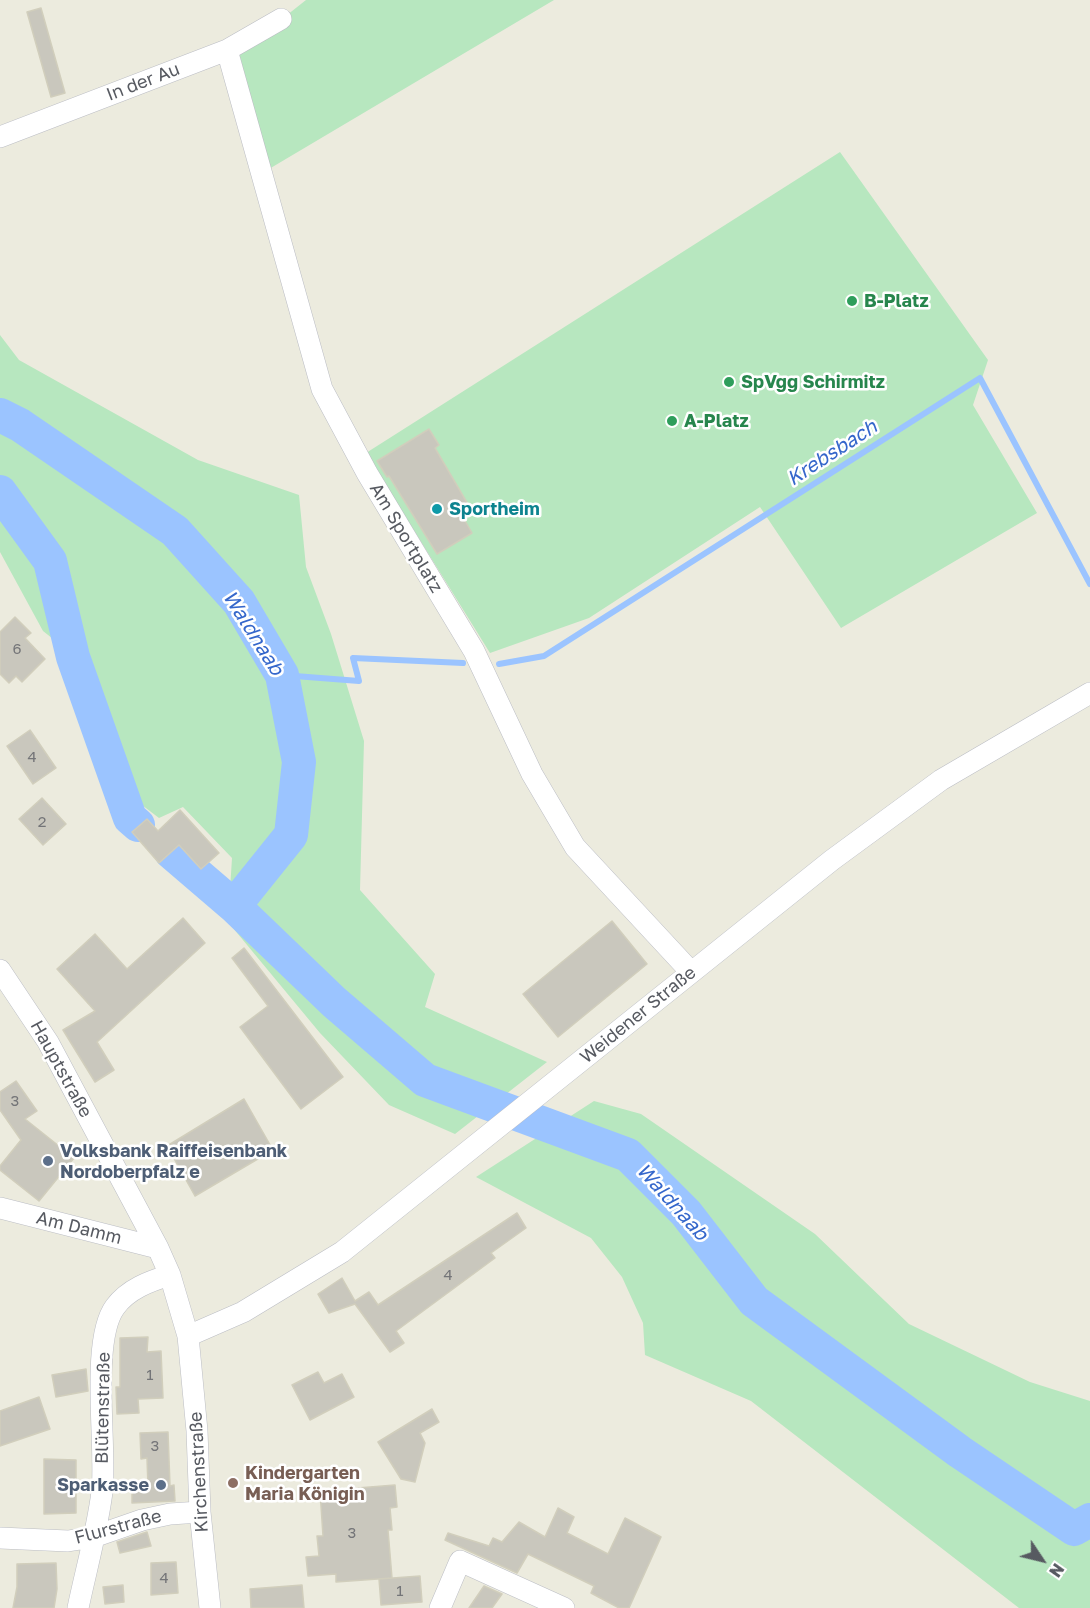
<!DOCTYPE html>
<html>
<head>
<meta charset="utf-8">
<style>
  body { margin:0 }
  #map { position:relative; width:1090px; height:1608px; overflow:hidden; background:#ecebde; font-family:"Golos Text",sans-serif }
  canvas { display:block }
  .north { position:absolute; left:1012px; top:1530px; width:60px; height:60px; -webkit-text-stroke:4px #fff; paint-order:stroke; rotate:125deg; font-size:16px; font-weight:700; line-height:24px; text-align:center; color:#575a61 }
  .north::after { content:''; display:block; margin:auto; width:21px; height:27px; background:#575a61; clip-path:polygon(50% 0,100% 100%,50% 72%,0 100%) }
</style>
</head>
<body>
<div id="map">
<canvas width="1090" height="1608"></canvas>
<div class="north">N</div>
</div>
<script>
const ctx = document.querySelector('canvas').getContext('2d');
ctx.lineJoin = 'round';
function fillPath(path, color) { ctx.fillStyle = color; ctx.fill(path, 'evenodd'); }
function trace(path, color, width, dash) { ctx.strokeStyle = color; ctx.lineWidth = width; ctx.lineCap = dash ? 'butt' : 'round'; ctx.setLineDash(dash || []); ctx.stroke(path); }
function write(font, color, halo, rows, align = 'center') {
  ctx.font = font + ' "Golos Text",sans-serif'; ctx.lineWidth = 5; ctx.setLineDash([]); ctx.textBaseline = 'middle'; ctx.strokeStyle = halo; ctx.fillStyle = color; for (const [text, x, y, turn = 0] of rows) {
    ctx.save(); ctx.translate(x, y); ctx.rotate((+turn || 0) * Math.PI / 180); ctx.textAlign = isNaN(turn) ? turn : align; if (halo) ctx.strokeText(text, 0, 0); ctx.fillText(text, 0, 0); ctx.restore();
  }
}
fillPath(new Path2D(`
  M306 0H554L269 169 239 53Z
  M840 152 988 360 973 405 1037 513 841 628 760 507 589 618 490 653 366 453Z
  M0 335 19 360 198 460 299 495 306 567 331 634 364 741 360 890 435 974 425 1007 547 1062 455 1134 389 1105 320 1033 228 922 232 858 183 807 159 818 138 802 96 673 43 631 0 552Z
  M594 1101 641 1114 815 1234 909 1324 1030 1382 1090 1401V1608H1019L751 1401 645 1355 643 1323 622 1277 591 1238 476 1177Z`), '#b7e7bf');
trace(new Path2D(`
  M499 664 544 656 980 378 1090 584
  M282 675 359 681 353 658 463 663`), '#9bc4ff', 6);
trace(new Path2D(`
  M0 415 20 425 175 531 239 602 282 675 299 762 291 835 234 906
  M0 492 50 561 73 657 130 818 138 825
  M171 852 234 906 334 1002 425 1080 628 1155 686 1213 754 1301 960 1452 1074 1529 1090 1520`), '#9bc4ff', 34);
const building = new Path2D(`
  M41 8 65 93 51 97 27 12Z
  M429 429 439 445 435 448 469 506 460 512 472 533 437 554 389 476 387 477 377 461Z
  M15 617 31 633 25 638 45 659 22 682 16 676 9 683 0 674V632Z
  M30 730 56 768 33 784 7 746Z
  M42 798 66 824 43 845 19 819Z
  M180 810 219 853 201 869 179 845 159 863 132 832 147 819 158 831Z
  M183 918 205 943 97 1042 114 1070 95 1082 63 1030 95 1011 57 969 95 934 127 969Z
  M612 921 647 964 558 1037 523 994Z
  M244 948 343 1077 301 1109 240 1027 268 1006 232 958Z
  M16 1081 37 1111 25 1119 74 1158 39 1201 0 1170V1166L21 1140 0 1110V1092Z
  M244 1099 273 1150 195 1196 167 1146Z
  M517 1213 526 1228 491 1253 495 1258 396 1331 404 1343 390 1352 355 1304 329 1313 318 1294 342 1278 355 1301 369 1292 378 1305Z
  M148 1337 147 1352 161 1351 163 1398 138 1399 139 1413 117 1414 116 1387H120V1338Z
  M86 1369 88 1391 56 1397 52 1375Z
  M318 1372 324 1383 342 1374 354 1397 310 1420 292 1385Z
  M39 1397 50 1429 0 1446V1411Z
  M432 1409 439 1422 420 1433 425 1443 415 1482 401 1479 378 1442Z
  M168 1432 170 1486 174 1485 175 1501 132 1503V1488L148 1487 147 1458 141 1459 140 1433Z
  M44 1459 76 1460V1513L44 1514Z
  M395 1485 397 1507 390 1508 392 1530H388L392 1578 336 1582V1574L308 1576 306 1557 319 1556 317 1536H323L320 1491Z
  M558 1508 574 1517 567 1533 608 1554 625 1518 661 1537 629 1608H619L591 1593 594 1586 528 1554 517 1573 445 1540 448 1533 489 1546 493 1538 502 1542 519 1522 545 1537Z
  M147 1532 151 1546 120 1553 117 1542Z
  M176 1562 178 1593 151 1595V1563Z
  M56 1563 57 1589 54 1608H13L17 1587V1564Z
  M420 1576 422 1602 381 1605 379 1579Z
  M123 1585 124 1602 105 1604 103 1587Z
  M302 1585 304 1608H251L250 1589Z
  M484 1586 502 1594 492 1608H469Z`);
fillPath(building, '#c9c7bd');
trace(building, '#d1cebc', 1.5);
const minor = new Path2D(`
  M227 50 322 389 367 473 474 651 532 774 575 847 691 972
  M0 137 227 50 281 19
  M0 970 48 1042 158 1248 170 1275 188 1336 197 1431 200 1512 210 1608
  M0 1208 158 1248
  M188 1336 243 1312 342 1252 832 860 941 780 1090 693
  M0 1538 68 1541 93 1537 142 1520 170 1514 200 1512
  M78 1608C86 1570 97 1531 102 1492 107 1447 90 1341 115 1307 128 1289 150 1281 170 1275
  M440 1608 460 1561 564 1608`);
trace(minor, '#bbbdc4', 22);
trace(minor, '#fff', 21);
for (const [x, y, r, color] of [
  [852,301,6,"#2e9e5b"],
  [729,382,6,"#2e9e5b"],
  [672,421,6,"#2e9e5b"],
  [437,509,6,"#0f9aa8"],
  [48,1161,6,"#5c6f8a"],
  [233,1483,6,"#8d6e63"],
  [161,1485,6,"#5c6f8a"]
]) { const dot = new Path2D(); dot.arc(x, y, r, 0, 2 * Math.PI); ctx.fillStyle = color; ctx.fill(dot); trace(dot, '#fff', 2); }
write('15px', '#747578', null, [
  ["6",17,649],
  ["4",32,757],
  ["2",42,822],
  ["3",15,1101],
  ["4",448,1275],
  ["1",150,1375],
  ["3",155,1446],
  ["3",352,1533],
  ["4",164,1578],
  ["1",400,1591]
]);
write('18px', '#575a61', '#fff', [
  ["In der Au",143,82,-21],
  ["Am Sportplatz",406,538,59],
  ["Weidener Straße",638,1015,-39],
  ["Hauptstraße",61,1069,61],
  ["Am Damm",79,1228,14],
  ["Blütenstraße",103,1408,-89],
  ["Kirchenstraße",199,1472,-93],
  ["Flurstraße",118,1527,-15]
]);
write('bold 18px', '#27864d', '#fff', [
  ["B-Platz",864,301],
  ["SpVgg Schirmitz",741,382],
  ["A-Platz",684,421]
], 'left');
write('bold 18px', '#0d838f', '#fff', [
  ["Sportheim",449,509]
], 'left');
write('bold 18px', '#4e5e75', '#fff', [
  ["Volksbank Raiffeisenbank",60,1151],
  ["Nordoberpfalz e",60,1172],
  ["Sparkasse",149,1485,"right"]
], 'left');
write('bold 18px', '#785e54', '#fff', [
  ["Kindergarten",245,1473],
  ["Maria Königin",245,1494]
], 'left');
write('italic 20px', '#3567cb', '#fff', [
  ["Krebsbach",832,453,-33],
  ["Waldnaab",253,633,58],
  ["Waldnaab",672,1202,48]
]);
</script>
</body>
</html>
